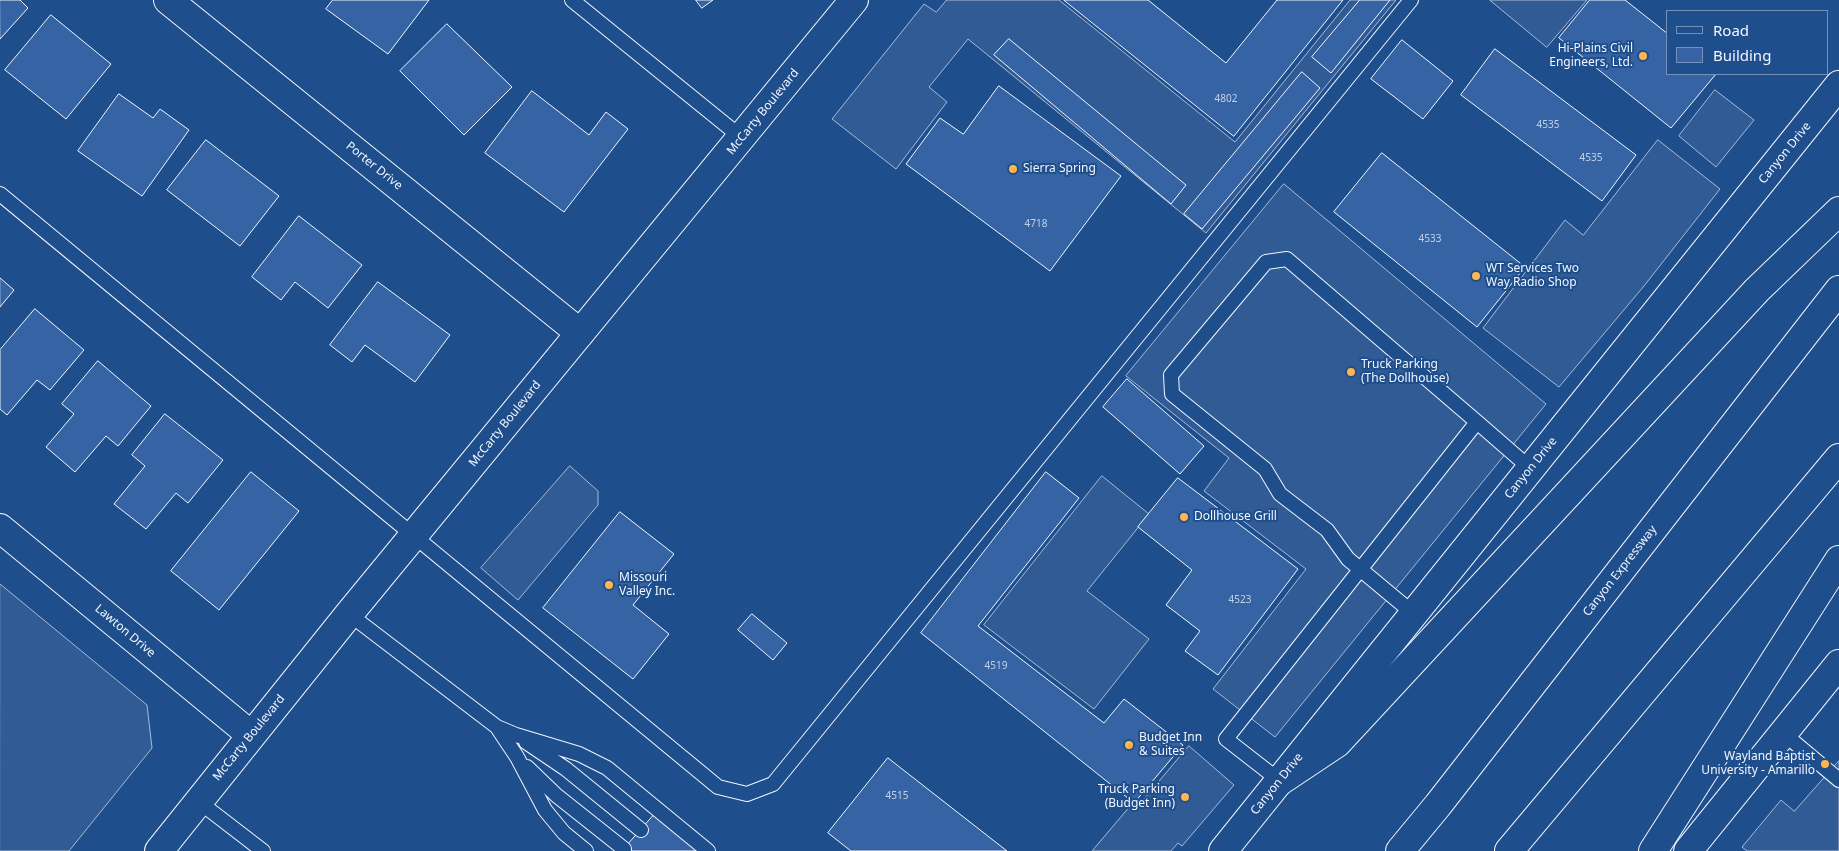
<!DOCTYPE html>
<html>
<head>
<meta charset="utf-8">
<style>
  body { margin:0 }
  #map { position:relative; width:1839px; height:851px; overflow:hidden; background:#1f4e8c; font-family:"Noto Sans",sans-serif }
  canvas { display:block }
  .legend { position:absolute; left:1666px; top:10px; width:162px; height:65px; box-sizing:border-box; background:#1f4e8c; border:1px solid #7391ba; margin:0; padding:6px 9px; list-style:none; font-size:15px; color:#f2f6ff }
  .legend li { display:flex; align-items:center; gap:10px; height:25px }
  .legend b { width:25px; border:1px solid #7391ba }
</style>
</head>
<body>
<div id="map">
<canvas width="1839" height="851"></canvas>
<ul class="legend">
<li><b style="height:6px;background:#1f4e8c"></b>Road</li>
<li><b style="height:14px;background:#3563a3"></b>Building</li>
</ul>
</div>
<script>
const ctx = document.querySelector('canvas').getContext('2d');
ctx.lineJoin = 'round';
function fillPath(path, color) { ctx.fillStyle = color; ctx.fill(path, 'evenodd'); }
function trace(path, color, width, dash) { ctx.strokeStyle = color; ctx.lineWidth = width; ctx.lineCap = dash ? 'butt' : 'round'; ctx.setLineDash(dash || []); ctx.stroke(path); }
function write(font, color, halo, rows, align = 'center') {
  ctx.font = font + ' "Noto Sans",sans-serif'; ctx.lineWidth = 4; ctx.setLineDash([]); ctx.textBaseline = 'middle'; ctx.strokeStyle = halo; ctx.fillStyle = color; for (const [text, x, y, turn = 0] of rows) {
    ctx.save(); ctx.translate(x, y); ctx.rotate((+turn || 0) * Math.PI / 180); ctx.textAlign = isNaN(turn) ? turn : align; if (halo) ctx.strokeText(text, 0, 0); ctx.fillText(text, 0, 0); ctx.restore();
  }
}
const parking = new Path2D(`
  M947 0H1059L1235 142 1350 0H1396L1206 233 968 39 929 87 947 102 896 169 832 119 924 4 936 12Z
  M1490 0H1587L1547 47Z
  M1715 90 1754 120 1716 167 1679 136Z
  M1658 140 1720 189 1644 286 1559 387 1483 328 1565 220 1583 235Z
  M1284 184 1546 404 1275 737 1213 689 1306 569 1204 491 1229 458 1126 376Z
  M570 466 598 491V505L518 600 481 568Z
  M1102 476 1149 514 1087 591 1149 639 1094 709 984 625Z
  M0 584 147 705 152 748 69 851H0Z
  M1189 746 1234 785 1182 846 1178 843 1171 851H1092L1131 805 1136 808Z
  M1839 761V851H1747L1742 847 1781 800 1794 811Z`);
fillPath(parking, '#305b95');
trace(parking, '#a8bbd7', 1);
const building = new Path2D(`
  M0 0H20L28 8 0 39Z
  M333 0H429L388 54 326 9Z
  M696 0H713L702 8Z
  M1064 0H1148L1226 63 1277 0H1343L1234 136Z
  M1360 0H1390L1331 73 1312 57Z
  M1590 0H1625L1668 34V74H1716L1671 128 1559 38Z
  M51 15 111 64 66 119 5 70Z
  M447 24 512 87 464 135 400 71Z
  M1009 39 1186 185 1171 204 994 55Z
  M1402 40 1453 81 1423 119 1371 79Z
  M1495 49 1636 155 1602 201 1461 95Z
  M1302 72 1320 88 1202 229 1184 214Z
  M999 86 1121 176 1050 271 906 164 940 118 963 134Z
  M532 91 589 135 606 112 628 129 564 212 485 153Z
  M119 94 153 118 160 109 189 130 142 196 78 151Z
  M206 140 279 196 240 246 167 190Z
  M1382 153 1525 267 1477 327 1334 212Z
  M299 216 362 265 328 308 295 282 281 300 252 277Z
  M0 278 14 290 0 307Z
  M378 282 450 335 415 382 365 345 352 362 330 345Z
  M35 309 84 350 50 390 37 380 7 415 0 409V350Z
  M98 361 151 406 118 446 106 436 75 472 46 447 74 414 62 404Z
  M1127 379 1204 446 1180 474 1103 407Z
  M165 414 223 460 188 503 176 493 146 529 114 504 145 466 132 455Z
  M251 472 299 511 219 610 171 571Z
  M1046 472 1079 498 978 626 1104 723 1124 699 1183 745 1134 803 921 633Z
  M1178 478 1298 569 1218 675 1185 651 1200 631 1166 605 1192 570 1138 527Z
  M620 512 674 554 633 605 669 634 633 679 543 608Z
  M752 614 787 643 773 660 738 630Z
  M888 758 1007 851H851L828 833Z
  M654 815 697 851H622Z`);
fillPath(building, '#3563a3');
trace(building, '#f2f6ff', 1);
const lane = new Path2D(`
  M572 0 742 138
  M0 194 718 787 747 794 773 784 1411 0
  M349 614 497 727 516 735 579 754 607 768 708 851
  M1414 614 1348 559 1327 530 1280 494 1265 469 1172 394 1171 375 1266 262 1287 259 1477 422
  M497 727 517 757 545 810 564 833 586 851
  M1783 733 1839 780
  M526 742 566 769 641 830
  M527 767 556 795 624 849
  M1280 781 1226 739 1477 422 1531 469
  M198 801 263 851`);
const street = new Path2D(`
  M168 0 580 333`);
const secondary = new Path2D(`
  M0 528 251 735
  M159 851 349 614 854 0
  M1223 851 1839 85
  M1688 851 1839 664`);
const highway = new Path2D(`
  M1280 781 1337 743 1757 290 1839 211
  M1400 851 1438 805 1839 290
  M1509 851 1839 458
  M1653 851 1839 560`);
trace(lane, '#f2f6ff', 16);
trace(street, '#f2f6ff', 30);
trace(secondary, '#f2f6ff', 30);
trace(highway, '#f2f6ff', 30);
trace(lane, '#1f4e8c', 14);
trace(street, '#1f4e8c', 28);
trace(secondary, '#1f4e8c', 28);
trace(highway, '#1f4e8c', 28);
for (const [x, y, r, color] of [
  [1643,56,5,"#ffb74d"],
  [1013,169,5,"#ffb74d"],
  [1476,276,5,"#ffb74d"],
  [1351,372,5,"#ffb74d"],
  [1184,517,5,"#ffb74d"],
  [609,585,5,"#ffb74d"],
  [1129,745,5,"#ffb74d"],
  [1825,764,5,"#ffb74d"],
  [1185,797,5,"#ffb74d"]
]) { const dot = new Path2D(); dot.arc(x, y, r, 0, 2 * Math.PI); ctx.fillStyle = color; ctx.fill(dot); trace(dot, '#1f4e8c', 2); }
write('10px', '#c3d1e8', null, [
  ["4802",1226,99],
  ["4535",1548,125],
  ["4535",1591,158],
  ["4718",1036,224],
  ["4533",1430,239],
  ["4523",1240,600],
  ["4519",996,666],
  ["4515",897,796]
]);
write('12px', '#f2f6ff', '#1f4e8c', [
  ["Hi-Plains Civil",1633,49,"right"],
  ["Engineers, Ltd.",1633,63,"right"],
  ["Sierra Spring",1023,169],
  ["WT Services Two",1486,269],
  ["Way Radio Shop",1486,283],
  ["Truck Parking",1361,365],
  ["(The Dollhouse)",1361,379],
  ["Dollhouse Grill",1194,517],
  ["Missouri",619,578],
  ["Valley Inc.",619,592],
  ["Budget Inn",1139,738],
  ["& Suites",1139,752],
  ["Wayland Baptist",1815,757,"right"],
  ["University - Amarillo",1815,771,"right"],
  ["Truck Parking",1175,790,"right"],
  ["(Budget Inn)",1175,804,"right"]
], 'left');
write('12px', '#f2f6ff', '#1f4e8c', [
  ["McCarty Boulevard",763,112,-51],
  ["Canyon Drive",1785,153,-51],
  ["Porter Drive",374,166,39],
  ["McCarty Boulevard",505,424,-51],
  ["Canyon Drive",1531,468,-51],
  ["Canyon Expressway",1620,571,-52],
  ["Lawton Drive",125,631,40],
  ["McCarty Boulevard",249,738,-51],
  ["Canyon Drive",1277,784,-51]
]);
</script>
</body>
</html>
